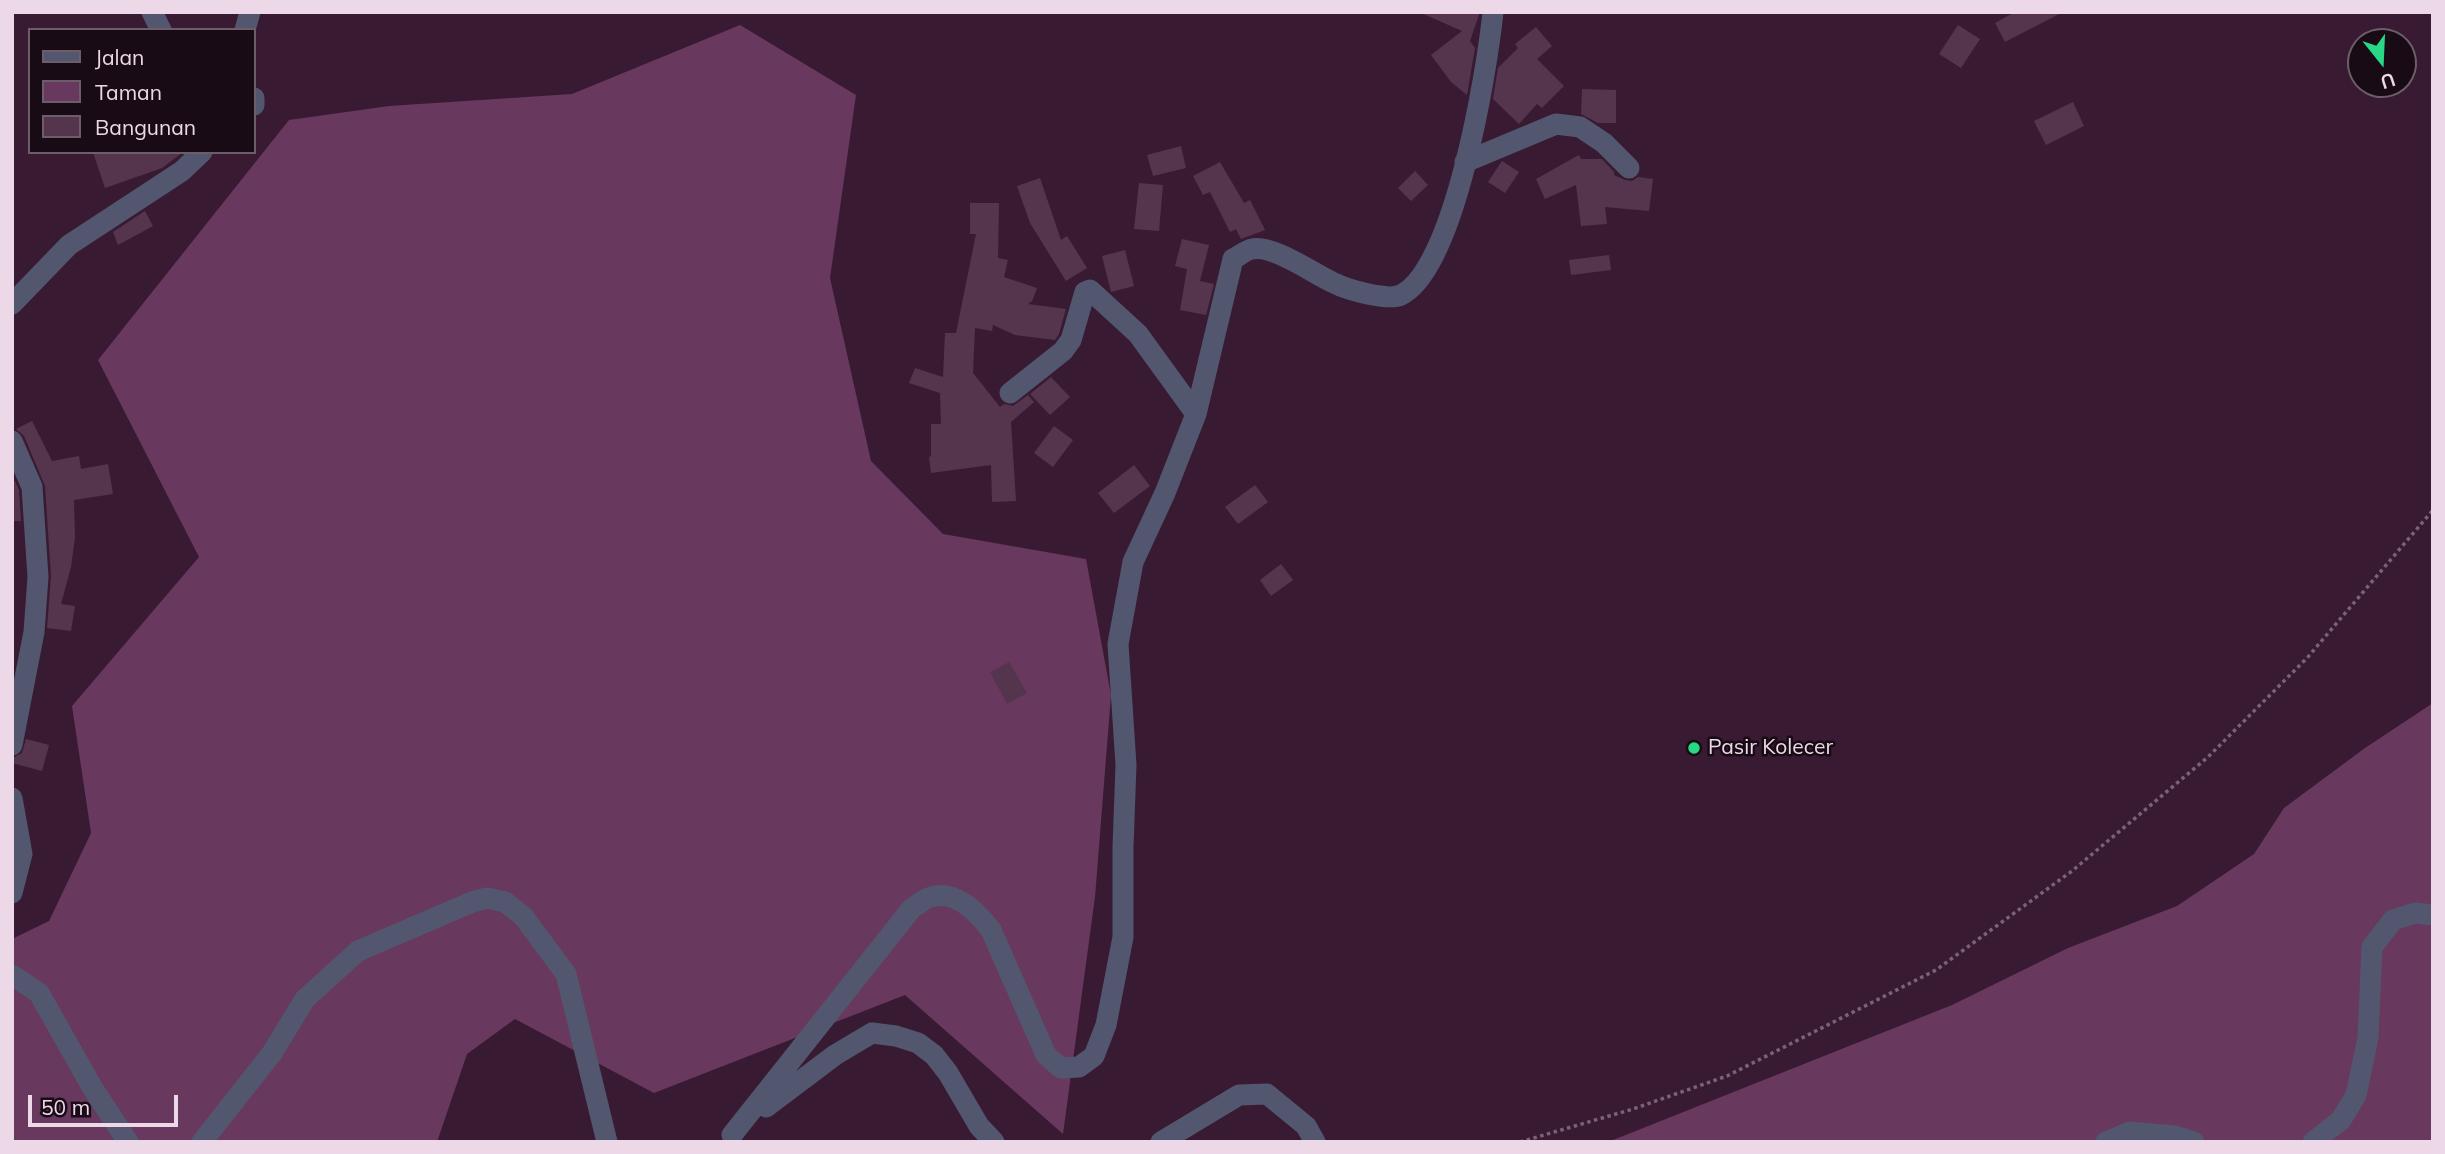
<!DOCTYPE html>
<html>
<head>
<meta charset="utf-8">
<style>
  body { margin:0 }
  #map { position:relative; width:2445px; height:1154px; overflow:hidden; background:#381b32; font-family:Mulish,sans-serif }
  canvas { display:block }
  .frame { position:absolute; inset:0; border:14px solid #ecd8e6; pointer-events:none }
  .legend { position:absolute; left:28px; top:28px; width:228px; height:126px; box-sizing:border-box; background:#180b15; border:2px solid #6d5d69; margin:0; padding:9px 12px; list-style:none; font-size:21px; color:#ecd8e6 }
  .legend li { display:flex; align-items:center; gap:14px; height:35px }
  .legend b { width:35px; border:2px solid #6d5d69 }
  .north { position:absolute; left:2347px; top:28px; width:70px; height:70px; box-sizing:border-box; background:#180b15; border:2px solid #6d5d69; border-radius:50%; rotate:162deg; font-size:19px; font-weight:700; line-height:28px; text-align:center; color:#ecd8e6 }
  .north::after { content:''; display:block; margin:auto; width:24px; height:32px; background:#29d885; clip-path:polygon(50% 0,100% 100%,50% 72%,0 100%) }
  .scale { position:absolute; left:28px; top:1095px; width:150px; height:32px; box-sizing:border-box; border:4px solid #ecd8e6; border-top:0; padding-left:9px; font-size:21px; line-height:24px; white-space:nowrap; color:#ecd8e6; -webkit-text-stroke:5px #180b15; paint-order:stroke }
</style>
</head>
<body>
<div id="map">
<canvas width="2445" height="1154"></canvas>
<div class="frame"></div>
<ul class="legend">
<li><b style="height:9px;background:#52566f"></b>Jalan</li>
<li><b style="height:19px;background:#69385e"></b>Taman</li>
<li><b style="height:19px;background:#55354d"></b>Bangunan</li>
</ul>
<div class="north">U</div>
<div class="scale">50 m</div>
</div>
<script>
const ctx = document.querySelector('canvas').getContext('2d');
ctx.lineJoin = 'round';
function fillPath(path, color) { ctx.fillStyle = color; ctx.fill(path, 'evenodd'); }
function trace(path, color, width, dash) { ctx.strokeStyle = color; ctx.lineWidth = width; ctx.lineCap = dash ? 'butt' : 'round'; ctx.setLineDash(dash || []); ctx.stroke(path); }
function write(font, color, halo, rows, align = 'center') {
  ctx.font = font + ' Mulish,sans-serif'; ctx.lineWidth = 5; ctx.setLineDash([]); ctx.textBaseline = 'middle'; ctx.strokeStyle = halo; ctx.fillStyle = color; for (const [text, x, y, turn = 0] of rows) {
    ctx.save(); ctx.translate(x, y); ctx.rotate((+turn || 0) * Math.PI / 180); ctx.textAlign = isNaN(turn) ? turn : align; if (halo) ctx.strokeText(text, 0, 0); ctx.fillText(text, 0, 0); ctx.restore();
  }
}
fillPath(new Path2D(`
  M740 25 856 95 830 278 871 461 943 534 1086 559 1111 695 1095 897 1063 1134 905 995 654 1093 515 1019 467 1054 437 1142H12V939L49 921 91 833 72 706 199 557 98 360 289 120 389 106 572 94Z
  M2433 703V1142H1608L1952 1005 2068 948 2177 906 2254 854 2284 808 2365 748Z`), '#69385e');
fillPath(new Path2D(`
  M1419 12H1480L1470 41 1475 48 1467 95 1451 82 1431 55 1462 31Z
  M2015 12H2063L2005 42 1995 23Z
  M1958 25 1980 39 1961 68 1939 54Z
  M1536 27 1552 46 1537 59 1564 86 1542 108 1537 104 1519 124 1493 99 1498 68 1518 48 1515 44Z
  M1582 89 1616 90V123H1598L1581 114Z
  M2073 102 2084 126 2046 145 2034 121Z
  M1181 146 1186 168 1153 176 1147 155Z
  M93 152H183L162 168 105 188Z
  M1579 155 1581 159H1602L1614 172V175L1625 180 1632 181 1638 177 1653 179 1649 211 1605 207 1607 224 1581 226 1576 185 1545 199 1536 179Z
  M1502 161 1519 172 1505 193 1488 182Z
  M1220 162 1244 203 1250 200 1265 230 1241 239 1236 229 1230 232 1210 192 1203 195 1193 176Z
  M1415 171 1428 185 1411 201 1398 188Z
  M1040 178 1061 240 1067 236 1087 268 1066 281 1030 223 1017 186Z
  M1139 183 1163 185 1159 231 1134 229Z
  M970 203H999L998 258 1008 260 1004 277 1037 288 1032 301 1028 304 1066 309 1059 334 1055 340 1015 335 993 325 992 331 975 328 973 373 1000 407 1004 404 1013 406 1028 395 1034 402 1011 422 1016 501 992 502 991 465 931 473 929 457 931 456V424H941L940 393 909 383 915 368 943 377 945 333H956L976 234H970Z
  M145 211 153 226 118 245 113 232Z
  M1182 239 1209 245 1200 281 1214 284 1206 315 1180 310 1187 269 1175 266Z
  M1125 250 1134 286 1111 292 1102 256Z
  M1609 255 1611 270 1571 275 1569 260Z
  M1051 377 1070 397 1050 415 1030 394Z
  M32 421 52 461 79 456 81 469 108 464 113 494 74 500 75 537 71 567 61 604 75 606 71 631 47 628 51 576 45 486 24 436 16 429Z
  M1054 426 1073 440 1053 467 1034 453Z
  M1134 465 1150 486 1114 513 1098 493Z
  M12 480 15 481 19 490 21 521H12Z
  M1255 485 1268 502 1238 524 1225 507Z
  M1281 564 1293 580 1271 596 1260 580Z
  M1009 662 1027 693 1007 704 990 672Z
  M26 739 49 745 42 771 12 763V758L22 753Z`), '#55354d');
trace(new Path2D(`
  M1520 1142 1633 1109 1727 1076 1936 970 2072 871 2208 757 2307 658 2433 510`), '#7b6275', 3.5, [3.5, 3.5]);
trace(new Path2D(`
  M152 12 161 30
  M245 30 250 12
  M254 98V105
  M1465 162 1556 124 1580 127 1604 143 1629 168
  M12 304 69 245 182 171 202 152
  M1010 393 1063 351 1071 340 1085 292 1090 290 1138 334 1196 414
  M12 441 32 487 38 577 34 632 12 745
  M12 798 22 854 12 893
  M12 975 39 993 92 1087 128 1142
  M766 1107 835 1055 872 1033 896 1036 918 1043 934 1055 948 1073 979 1126 994 1142
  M732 1135 912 908C918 905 925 898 931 897 956 889 978 913 991 930L1046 1055 1061 1068 1079 1067 1094 1056 1106 1025 1123 937V847L1126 765 1118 644 1133 562 1165 493 1196 414 1233 259C1239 256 1246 250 1252 249 1272 244 1314 274 1334 283 1348 290 1387 301 1401 295 1455 269 1487 70 1493 12
  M202 1142 272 1053 305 999 358 951 472 902 487 898 505 902 523 916 566 974 607 1142
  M1161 1142 1239 1095 1267 1094 1306 1126 1315 1142
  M2106 1142 2130 1132 2175 1136 2194 1142
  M2313 1142 2341 1120 2356 1095 2368 1038 2372 947 2393 920 2415 913 2433 915`), '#52566f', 21);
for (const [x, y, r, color] of [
  [1694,748,7,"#29d885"]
]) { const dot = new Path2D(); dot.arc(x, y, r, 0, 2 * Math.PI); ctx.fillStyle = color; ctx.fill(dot); trace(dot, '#180b15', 2.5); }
write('21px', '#ecd8e6', '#180b15', [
  ["Pasir Kolecer",1708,748]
], 'left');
</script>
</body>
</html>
